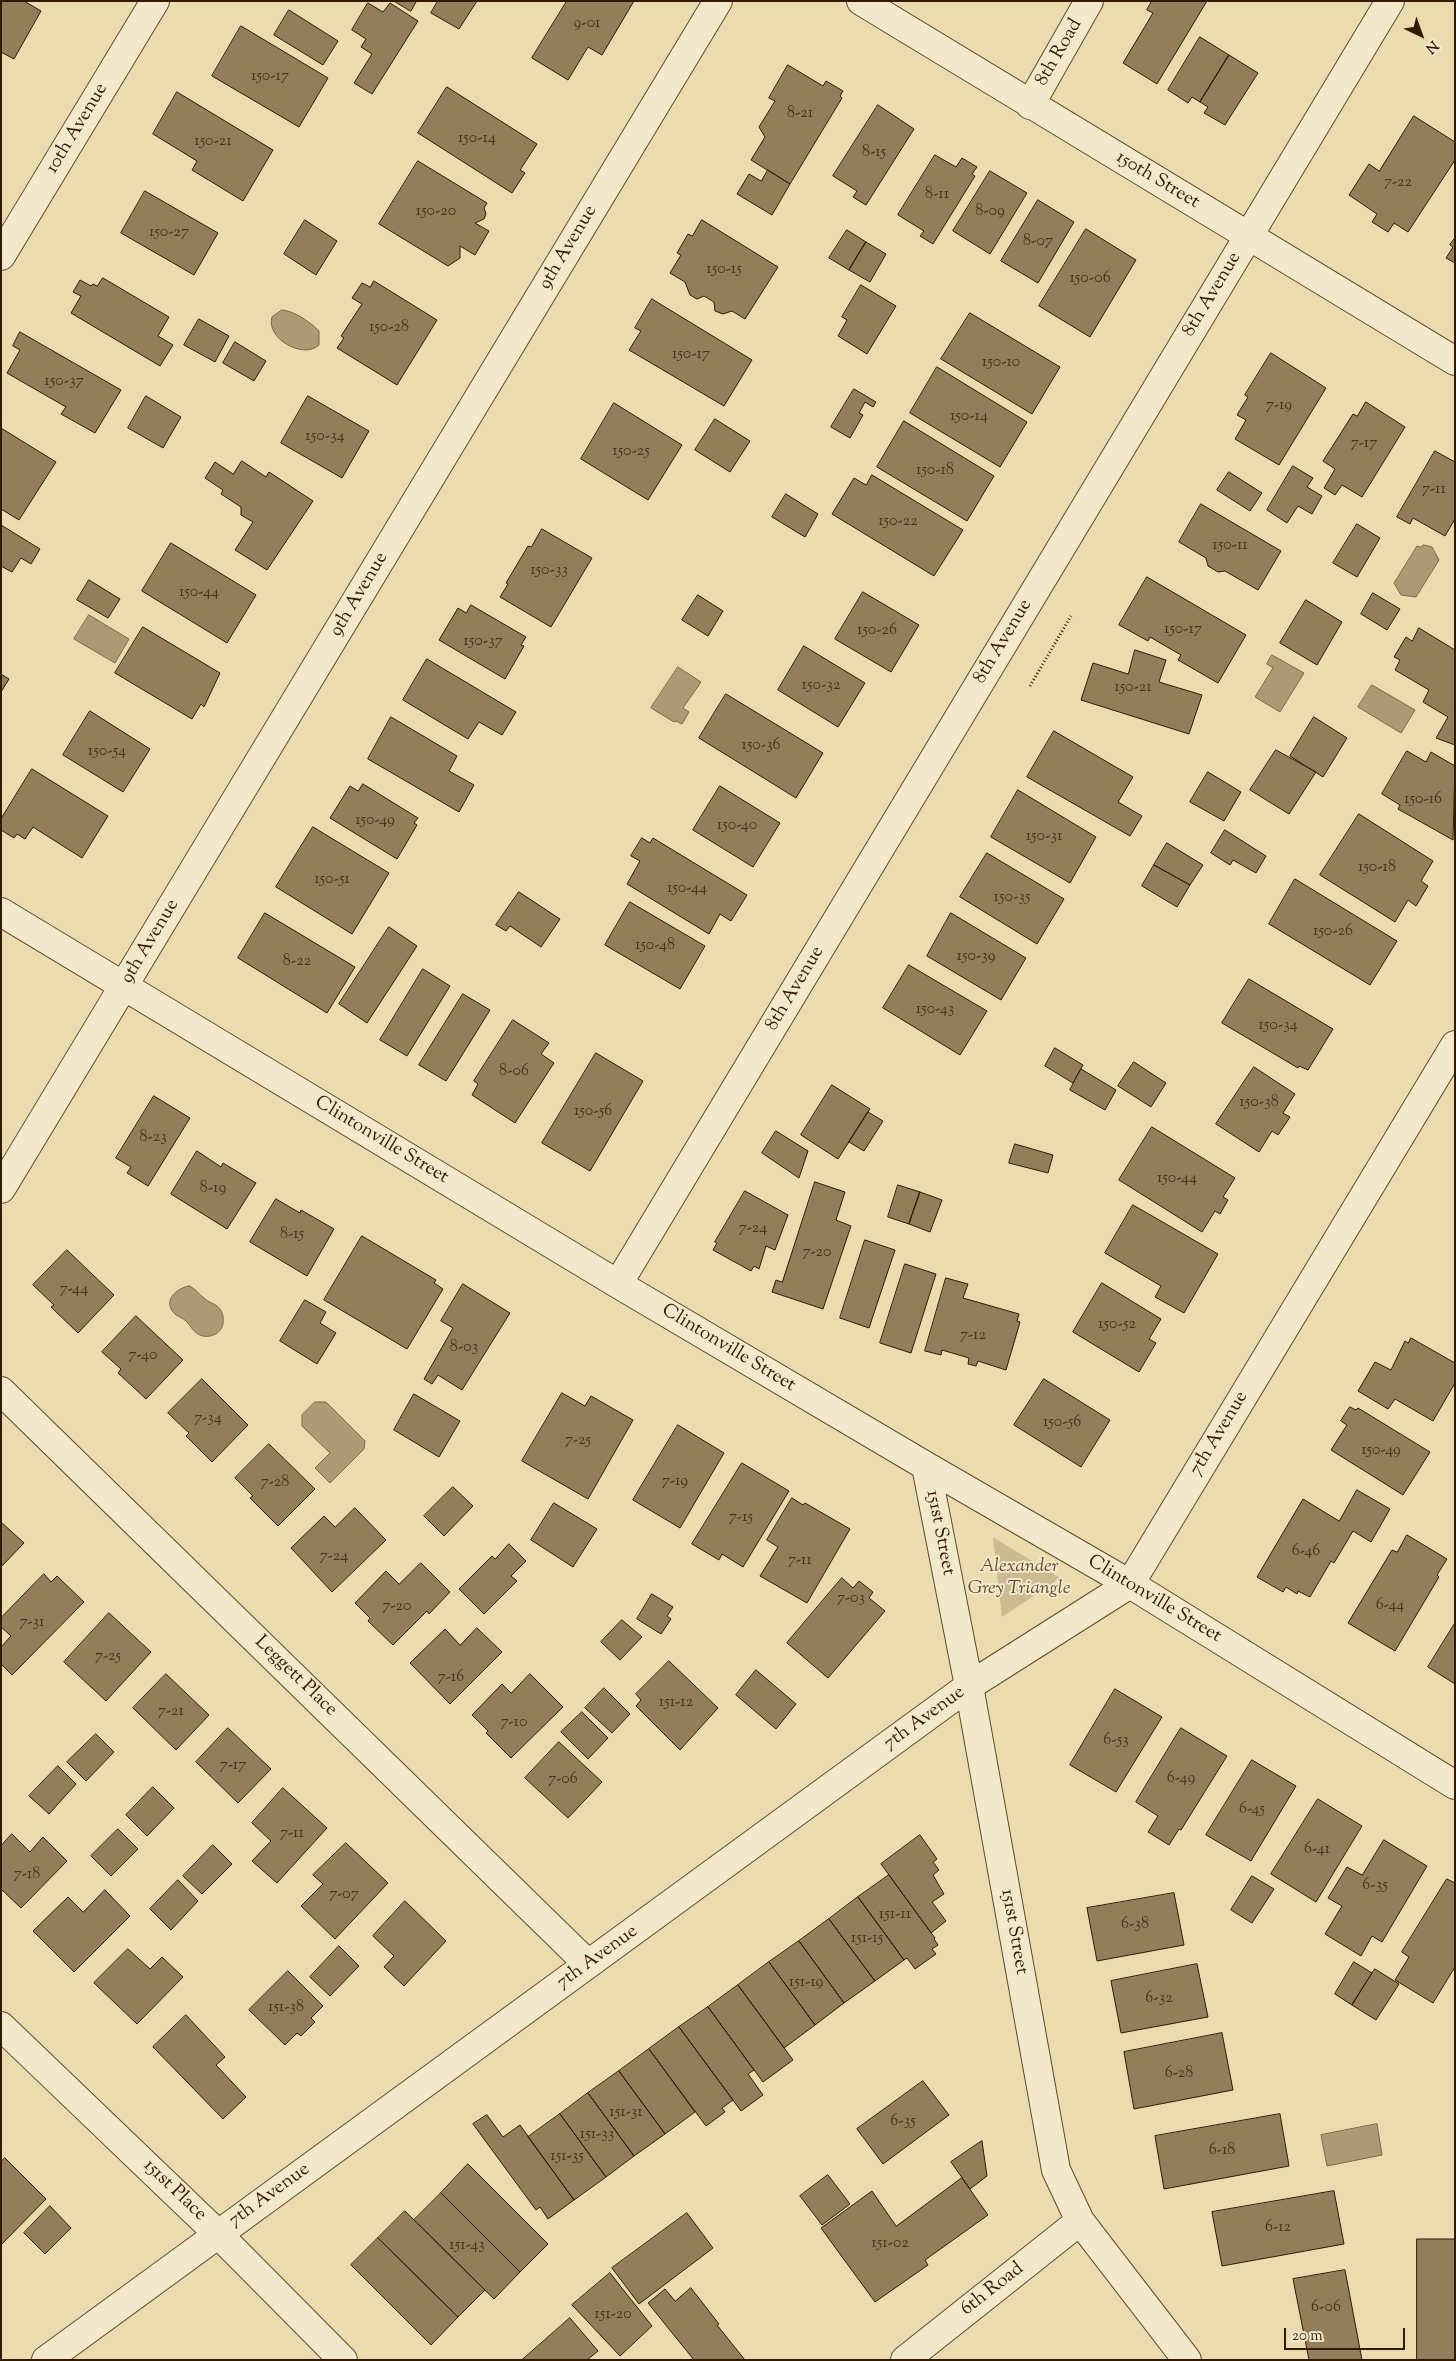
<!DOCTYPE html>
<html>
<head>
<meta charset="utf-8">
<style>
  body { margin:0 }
  #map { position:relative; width:1456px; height:2361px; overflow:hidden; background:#ebdcaf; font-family:"Sorts Mill Goudy",serif }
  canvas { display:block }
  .frame { position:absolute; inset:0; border:2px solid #321900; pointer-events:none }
  .north { position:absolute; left:1396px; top:10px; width:50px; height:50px; -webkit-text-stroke:4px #f2e8cb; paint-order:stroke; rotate:138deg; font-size:14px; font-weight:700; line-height:20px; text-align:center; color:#321900 }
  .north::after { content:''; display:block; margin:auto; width:18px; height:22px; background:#321900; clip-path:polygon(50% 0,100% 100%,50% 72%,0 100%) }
  .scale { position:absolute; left:1284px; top:2328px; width:121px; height:22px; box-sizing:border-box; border:2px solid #321900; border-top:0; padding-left:6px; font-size:15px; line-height:18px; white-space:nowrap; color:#321900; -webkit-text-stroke:4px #f2e8cb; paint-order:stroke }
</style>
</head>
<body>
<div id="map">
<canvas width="1456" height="2361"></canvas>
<div class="frame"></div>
<div class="north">N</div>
<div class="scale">20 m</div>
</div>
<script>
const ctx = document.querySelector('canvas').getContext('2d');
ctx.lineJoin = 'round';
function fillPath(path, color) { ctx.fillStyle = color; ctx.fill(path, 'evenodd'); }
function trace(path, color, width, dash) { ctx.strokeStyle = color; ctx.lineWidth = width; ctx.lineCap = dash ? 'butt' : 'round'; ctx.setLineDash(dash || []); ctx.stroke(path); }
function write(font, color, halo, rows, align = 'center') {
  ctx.font = font + ' "Sorts Mill Goudy",serif'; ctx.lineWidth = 4; ctx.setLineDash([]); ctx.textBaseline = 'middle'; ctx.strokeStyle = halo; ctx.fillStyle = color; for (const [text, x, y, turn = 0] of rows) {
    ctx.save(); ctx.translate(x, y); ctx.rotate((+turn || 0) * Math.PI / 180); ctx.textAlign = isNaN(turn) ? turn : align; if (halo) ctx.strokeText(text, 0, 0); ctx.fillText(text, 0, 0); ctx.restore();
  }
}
fillPath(new Path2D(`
  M993 1537 1060 1578 1002 1617Z`), '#ccbb91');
const water = new Path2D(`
  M282 310C295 311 310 322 319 331V345C303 360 265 338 272 317Z
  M1424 545 1432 547 1439 560 1416 597 1401 595 1394 583 1417 546 1420 547Z
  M89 615 129 639 115 663 74 639Z
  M1272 655 1304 673 1280 712 1255 697 1273 668 1267 664Z
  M678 667 701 682 683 708 689 712 682 724 676 721 674 722 651 708Z
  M1372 685 1415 710 1401 733 1358 707Z
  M189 1286C196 1289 198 1293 204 1298 208 1302 213 1303 217 1306 225 1312 226 1327 217 1333 213 1336 208 1337 203 1336 194 1334 191 1326 186 1321 183 1318 179 1317 176 1315 161 1302 176 1288 189 1286Z
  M315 1402H326L365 1441 364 1449 330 1483 315 1468 330 1453 302 1426V1415Z
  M1377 2124 1382 2155 1327 2166 1321 2135Z`);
fillPath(water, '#ac9a74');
trace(water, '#7b6646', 1);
const building = new Path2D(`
  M1 1H24L41 11 14 59 1 52Z
  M394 1H415L416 2 411 11Z
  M438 1H477L459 29 431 13Z
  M567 1H634L602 55 588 47 568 80 532 58Z
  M1152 1H1207L1157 84 1123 63 1153 13 1147 10Z
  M368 3 383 12 390 3 418 21 372 94 354 83 372 54 361 47 366 39 352 30Z
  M289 10 338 41 323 65 274 35Z
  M241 26 328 78 299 127 212 76Z
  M1200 37 1229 55 1200 102 1192 97 1188 103 1168 90Z
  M1229 55 1258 73 1225 125 1204 113 1208 107 1200 102Z
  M788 65 823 86 826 81 843 91 840 96 842 98 790 184 751 160 765 137 759 127 775 101 769 98Z
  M447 87 537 144 520 170 525 173 512 193 418 133Z
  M177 92 273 150 243 201 192 170 197 161 153 134Z
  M878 105 914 129 866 205 853 197 857 191 833 176Z
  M1414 116 1455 142V160L1408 232 1394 223 1388 232 1372 222 1377 214 1349 195 1369 164 1379 171Z
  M935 155 956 167 962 158 977 167 972 174 975 176 933 244 920 236 924 231 898 215Z
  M418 161 487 203 484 208 486 214 484 219 475 223 489 231 475 255 460 246V258L448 266 379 224Z
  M768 170 790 184 772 215 737 194 749 174 761 181Z
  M990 171 1027 193 990 254 953 231Z
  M145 191 218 233 194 275 121 233Z
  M1038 200 1074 222 1038 283 1001 261Z
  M305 220 337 241 316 275 284 254Z
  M702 220 778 267 745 319 732 311 723 314 715 311 714 302 704 296 697 299 690 295 685 282 670 273 681 255 677 253 688 234 692 236Z
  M1086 229 1136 260 1090 337 1039 306Z
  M847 230 866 242 849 270 829 258Z
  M1455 238V263L1446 258 1453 247 1450 245Z
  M866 242 886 254 870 282 849 270Z
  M103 278 169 317 158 336 173 345 160 366 71 313 81 296 73 292 80 280 91 286 93 284 97 286Z
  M374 281 437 320 397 385 337 348 344 338 341 336 362 304 352 298 362 283 370 287Z
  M861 285 896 306 867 354 838 336 847 320 842 317Z
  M652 299 752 360 724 406 629 350 641 331 635 328Z
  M970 313 1060 367 1032 414 941 359Z
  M199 319 229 336 215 362 184 345Z
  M20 332 121 390 95 433 61 414 66 407 7 373 20 350 13 346Z
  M235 342 266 361 254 381 223 363Z
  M1271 353 1326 388 1279 465 1235 439 1246 420 1237 415 1248 397 1245 395Z
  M937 367 1027 422 1000 467 910 413Z
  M854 389 876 402 873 407 865 402 859 413 863 415 850 438 831 427Z
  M146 396 181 417 163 448 128 428Z
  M308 396 369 431 342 478 281 443Z
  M1366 402 1405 427 1362 497 1342 485 1335 495 1324 488 1335 469 1323 461 1353 414 1357 416Z
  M614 403 682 445 648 500 581 459Z
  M715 419 750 441 730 472 695 450Z
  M904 421 994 476 967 521 877 467Z
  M1 428 56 462 19 520 1 509Z
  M1435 451 1455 462V519L1445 536 1413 518 1410 524 1397 517Z
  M242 461 266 477 269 472 313 501 267 570 235 550 253 522 241 515V507L221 494 223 490 205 478 215 462 233 474Z
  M1293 466 1313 478 1307 487 1322 496 1312 514 1298 506 1287 523 1267 510Z
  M1229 472 1262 493 1250 511 1217 490Z
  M872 475 963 530 934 576 832 514 854 478 866 485Z
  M786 494 818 514 805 537 772 517Z
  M1201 504 1281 551 1258 590 1225 571 1218 572 1208 566 1206 558 1179 542Z
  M1357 524 1380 538 1357 577 1333 563Z
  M1 525 40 549 31 564 21 558 12 572 1 566Z
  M542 529 592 558 551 627 500 597 508 584 506 583 528 546 531 547Z
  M171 543 256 595 227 643 142 591Z
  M1147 577 1246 635 1218 683 1178 660 1181 655 1150 637 1148 641 1119 625Z
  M89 580 120 599 108 618 77 600Z
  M863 592 919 625 891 672 835 639Z
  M1373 593 1400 609 1387 630 1361 614Z
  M698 595 723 611 708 636 682 620Z
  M1306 600 1342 622 1317 665 1280 643Z
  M471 605 526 637 521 645 524 646 505 679 439 640 458 608 466 613Z
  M143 627 220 673 204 707 201 704 192 719 115 673Z
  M1419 628 1455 650V745L1436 738 1448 717 1423 702 1429 690 1395 670 1400 660 1394 657 1406 637 1412 641Z
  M804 646 865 683 838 727 778 690Z
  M1135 650 1166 660 1159 682 1202 695 1189 734 1081 700 1093 663 1128 674Z
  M427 659 516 712 502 735 479 722 468 739 403 700Z
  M1 674 9 679 1 692Z
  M726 694 823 753 796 798 699 738Z
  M90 711 150 749 123 792 63 755Z
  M391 717 457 756 449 771 474 785 459 812 368 759Z
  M1314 717 1347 738 1323 777 1290 756Z
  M1054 731 1133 777 1118 802 1142 816 1130 836 1027 777Z
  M1276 750 1316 772 1289 814 1250 790Z
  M1407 751 1426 762 1431 752 1455 766 1453 840 1398 809 1400 805 1382 794Z
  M32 769 108 816 82 858 33 827 25 839 17 834 14 838 1 830V819Z
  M1208 772 1241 792 1224 821 1190 802Z
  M363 784 418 818 414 823 417 825 397 859 330 818 350 786 358 791Z
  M720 786 780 823 753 867 693 830Z
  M1018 790 1096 837 1070 883 991 837Z
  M1359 814 1433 861 1421 881 1428 886 1416 906 1408 900 1395 922 1320 875Z
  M313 827 389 873 352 934 276 887Z
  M1225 830 1266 856 1256 873 1233 860 1230 865 1211 853Z
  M642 838 650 843 653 838 747 895 731 921 720 914 709 934 627 884 640 861 631 856Z
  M1167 843 1203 865 1190 885 1154 865Z
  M987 853 1064 899 1037 944 960 897Z
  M1154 865 1190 885 1177 907 1142 886Z
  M1295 879 1397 941 1370 985 1269 924Z
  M519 892 560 919 541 947 510 926 506 931 496 925Z
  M630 902 705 946 680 989 605 945Z
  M265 913 355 967 327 1013 238 958Z
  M951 913 1026 958 1001 1000 927 956Z
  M389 927 417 946 367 1023 339 1004Z
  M909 965 987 1011 960 1055 883 1008Z
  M423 969 450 986 407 1056 380 1040Z
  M1249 979 1333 1029 1308 1070 1299 1066 1298 1068 1222 1023Z
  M463 994 490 1010 446 1081 419 1065Z
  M513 1020 549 1043 541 1054 554 1063 515 1123 472 1095 478 1084 474 1081Z
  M1055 1048 1083 1065 1073 1083 1045 1066Z
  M596 1053 643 1081 590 1171 542 1143Z
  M1134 1062 1166 1083 1151 1107 1118 1086Z
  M1254 1067 1295 1094 1283 1113 1290 1117 1278 1135 1272 1131 1259 1152 1216 1124Z
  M1081 1069 1116 1090 1105 1110 1070 1090Z
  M832 1085 870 1109 838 1159 801 1135Z
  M154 1096 190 1118 148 1186 127 1173 131 1167 116 1158Z
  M868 1112 883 1121 864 1151 849 1142Z
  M1152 1127 1235 1178 1223 1197 1228 1200 1220 1214 1215 1211 1202 1232 1119 1180Z
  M776 1131 808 1151 799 1178 762 1153Z
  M1015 1144 1053 1155 1048 1173 1009 1163Z
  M197 1151 221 1167 223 1163 256 1183 227 1229 171 1194Z
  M815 1182 845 1192 836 1220 851 1226 823 1309 772 1292 776 1280 782 1282Z
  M898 1185 920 1192 909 1224 888 1217Z
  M745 1191 788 1215 775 1250 766 1246 759 1269 754 1266 751 1271 713 1250 717 1243 715 1242Z
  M920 1192 942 1200 930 1232 909 1224Z
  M276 1199 300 1213 301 1210 334 1229 307 1276 250 1242Z
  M1133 1205 1218 1254 1184 1313 1155 1297 1161 1286 1105 1253Z
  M362 1236 436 1280 434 1283 443 1289 407 1349 324 1300Z
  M865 1240 895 1250 869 1328 840 1318Z
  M67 1250 114 1295 78 1333 51 1307 54 1305 33 1285Z
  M905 1264 936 1274 911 1353 880 1343Z
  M946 1278 968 1284 963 1298 1019 1314 1017 1321 1020 1322 1006 1370 978 1361 976 1366 968 1364 969 1358 942 1350 941 1355 925 1351Z
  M1102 1283 1161 1319 1149 1339 1156 1343 1139 1372 1073 1332Z
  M463 1284 510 1313 462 1390 438 1375 432 1384 424 1379 453 1328 441 1321Z
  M305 1300 326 1312 320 1323 336 1333 317 1364 280 1341Z
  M136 1316 183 1360 146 1399 118 1373 121 1369 102 1352Z
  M1411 1338 1455 1363V1383L1433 1421 1395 1399 1388 1409 1358 1391 1375 1362 1391 1370 1405 1341 1408 1343Z
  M202 1379 248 1425 212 1462 186 1436 189 1433 168 1413Z
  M1044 1379 1110 1420 1081 1467 1014 1425Z
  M562 1393 585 1406 591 1396 633 1420 588 1499 522 1461Z
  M414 1394 460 1421 439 1457 394 1430Z
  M1350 1407 1356 1410 1358 1408 1430 1452 1403 1495 1331 1450 1347 1425 1341 1421Z
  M678 1425 724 1453 680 1528 633 1500Z
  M269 1444 315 1489 278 1526 250 1498 253 1496 235 1478Z
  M742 1463 789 1491 743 1567 722 1554 719 1560 692 1544Z
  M453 1487 473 1506 444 1536 424 1516Z
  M1357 1490 1390 1509 1371 1542 1353 1531 1334 1563 1331 1561 1310 1597 1298 1591 1297 1594 1286 1587 1283 1592 1257 1577 1303 1499 1339 1521Z
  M792 1498 803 1505 805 1503 850 1529 807 1603 760 1576 778 1547 767 1540Z
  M554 1503 597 1529 573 1567 531 1540Z
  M355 1508 386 1540 332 1592 291 1548 324 1516 335 1527Z
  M1 1522 24 1543 1 1567Z
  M1407 1535 1447 1559 1437 1575 1439 1577 1395 1651 1348 1623 1392 1550 1397 1552Z
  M509 1544 526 1561 511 1576 517 1581 484 1614 459 1589 492 1556 495 1559Z
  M421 1563 450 1592 429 1614 427 1611 393 1645 368 1621 370 1618 355 1603 386 1571 399 1584Z
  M44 1574 51 1582 57 1576 84 1602 12 1675 1 1664V1647L11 1636 1 1627V1618Z
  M842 1578 853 1588 859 1581 873 1592 869 1598 885 1611 828 1678 787 1643Z
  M652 1594 673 1607 667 1616 671 1619 661 1634 637 1619Z
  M109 1613 151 1652 106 1701 64 1662Z
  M622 1620 642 1637 620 1660 601 1642Z
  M1455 1623V1684L1428 1667Z
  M477 1628 502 1652 450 1704 410 1663 445 1629 460 1645Z
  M669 1661 718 1708 680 1750 636 1706 641 1700 636 1694Z
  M756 1670 796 1704 776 1729 736 1695Z
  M166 1674 209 1715 176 1750 133 1708Z
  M530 1674 563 1707 511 1758 486 1733 488 1731 472 1715 502 1684 511 1693Z
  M604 1688 630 1714 612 1733 585 1708Z
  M1115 1689 1162 1717 1116 1792 1070 1765Z
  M582 1712 608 1738 588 1759 561 1732Z
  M228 1728 271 1769 238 1803 196 1762Z
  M1181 1728 1227 1756 1181 1830 1179 1829 1169 1845 1148 1832 1158 1816 1136 1802Z
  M96 1734 114 1752 86 1781 67 1762Z
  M559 1742 602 1782 568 1818 525 1778Z
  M1252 1760 1296 1786 1251 1861 1206 1835Z
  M58 1766 76 1784 49 1814 29 1796Z
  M153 1787 174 1808 147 1836 126 1815Z
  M283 1788 327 1828 277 1883 252 1861 271 1841 252 1823Z
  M1318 1799 1362 1826 1316 1902 1271 1874Z
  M118 1829 138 1849 111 1876 91 1856Z
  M12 1834 30 1852 43 1837 67 1861 21 1908 1 1889V1846Z
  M920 1835 937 1859 933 1862 939 1870 933 1875 944 1894 932 1902 946 1921 931 1933 881 1864Z
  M1384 1840 1427 1866 1382 1942 1372 1936 1361 1956 1325 1934 1342 1906 1328 1898 1347 1867 1362 1875Z
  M346 1843 388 1883 335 1939 301 1906 323 1884 313 1875Z
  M213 1845 232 1864 202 1894 183 1876Z
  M889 1875 935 1938 934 1939 938 1945 932 1949 936 1954 915 1969 907 1958 904 1960 858 1897Z
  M1252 1876 1274 1889 1252 1923 1231 1910Z
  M1447 1879 1455 1883V1967L1433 2003 1395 1980 1409 1957 1402 1952Z
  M178 1880 198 1901 171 1930 150 1909Z
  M105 1890 130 1916 74 1972 33 1931 68 1897 83 1912Z
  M1174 1893 1184 1945 1097 1961 1087 1908Z
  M858 1897 904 1960 875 1981 829 1919Z
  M405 1901 446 1941 404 1986 384 1967 394 1956 373 1936Z
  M829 1919 875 1981 844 2003 799 1941Z
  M799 1941 844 2003 815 2025 769 1962Z
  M339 1946 359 1966 330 1996 310 1977Z
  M128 1949 150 1969 162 1957 183 1977 137 2024 94 1983Z
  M769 1962 815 2025 784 2048 738 1985Z
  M1354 1962 1372 1973 1352 2005 1335 1994Z
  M1197 1964 1208 2017 1121 2033 1111 1981Z
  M1375 1969 1399 1984 1376 2020 1352 2005Z
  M288 1971 323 2006 311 2018 315 2022 301 2036 297 2033 285 2045 249 2010Z
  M738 1985 793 2060 763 2082 708 2007Z
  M708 2007 754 2070 748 2074 763 2095 741 2111 679 2027Z
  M186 2015 225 2057 216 2065 246 2097 223 2119 153 2047Z
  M679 2027 733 2100 722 2108 725 2112 706 2126 649 2049Z
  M1222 2033 1233 2090 1134 2109 1124 2052Z
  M649 2049 695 2112 665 2134 619 2071Z
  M619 2071 665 2134 634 2156 588 2093Z
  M923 2081 949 2115 883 2164 857 2129Z
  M588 2093 634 2156 606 2177 560 2114Z
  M560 2114 606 2177 574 2200 528 2137Z
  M1280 2114 1289 2166 1164 2189 1155 2136Z
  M487 2115 503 2137 520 2125 574 2200 548 2219 540 2207 536 2210 473 2124Z
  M982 2141 987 2176 970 2189 951 2162Z
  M5 2158 46 2199 1 2245V2162Z
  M468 2164 548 2244 520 2272 441 2193Z
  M828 2175 850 2204 822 2225 800 2196Z
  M962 2178 988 2215 925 2260 928 2265 875 2302 821 2228 872 2191 896 2226Z
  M1334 2191 1344 2244 1222 2266 1212 2212Z
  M441 2193 520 2272 494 2299 414 2220Z
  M50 2206 71 2228 45 2254 24 2233Z
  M405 2211 485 2290 458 2317 378 2238Z
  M687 2213 713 2248 639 2304 612 2268Z
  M378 2238 458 2317 431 2345 351 2265Z
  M1417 2239H1455V2360H1417Z
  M1345 2270 1362 2360H1309L1293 2279Z
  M610 2273 652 2326 620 2356 572 2305Z
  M691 2288 719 2324 717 2325 745 2360H694L648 2303 665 2289 675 2301Z
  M570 2318 598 2351 587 2360H522Z`);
fillPath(building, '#927e5b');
trace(building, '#321900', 1);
const street = new Path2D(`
  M861 1 1455 361
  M1030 105 1089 1
  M1 256 155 1
  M1 912 618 1284 926 1466 1130 1584 1455 1785
  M1 1189 718 1
  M618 1284 1390 1
  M1 1391 588 1964
  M926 1466 969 1686 1056 2170 1080 2221 1187 2360
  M1 2026 218 2234 343 2360
  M46 2360 969 1686 1130 1584 1455 1045
  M905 2360 1080 2221`);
trace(street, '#604a2c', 30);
trace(new Path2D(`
  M1030 686 1071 616`), '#321900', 3, [1, 2.5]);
trace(street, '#f2e8cb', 28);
write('16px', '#4a3217', null, [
  ["9-01",587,24],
  ["150-17",270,77],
  ["8-21",800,114],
  ["150-14",477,139],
  ["150-21",213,142],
  ["8-15",874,153],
  ["7-22",1398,183],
  ["8-11",937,195],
  ["150-20",436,212],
  ["8-09",990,212],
  ["150-27",169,233],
  ["8-07",1038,242],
  ["150-15",724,270],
  ["150-06",1090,279],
  ["150-28",389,328],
  ["150-17",691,355],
  ["150-10",1001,363],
  ["150-37",64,382],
  ["7-19",1279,406],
  ["150-14",969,417],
  ["150-34",325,437],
  ["7-17",1364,444],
  ["150-25",631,452],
  ["150-18",935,471],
  ["7-11",1434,490],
  ["150-22",898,522],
  ["150-11",1230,546],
  ["150-33",549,571],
  ["150-44",199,593],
  ["150-17",1183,630],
  ["150-26",877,631],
  ["150-37",483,642],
  ["150-32",821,686],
  ["150-21",1133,688],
  ["150-36",761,746],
  ["150-54",107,752],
  ["150-16",1423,800],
  ["150-49",375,821],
  ["150-40",737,826],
  ["150-31",1044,837],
  ["150-18",1377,868],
  ["150-51",332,880],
  ["150-44",687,889],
  ["150-35",1012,898],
  ["150-26",1333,932],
  ["150-48",655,946],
  ["150-39",976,957],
  ["8-22",297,962],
  ["150-43",935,1010],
  ["150-34",1278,1026],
  ["8-06",514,1072],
  ["150-38",1259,1103],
  ["150-56",593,1112],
  ["8-23",153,1138],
  ["150-44",1177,1179],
  ["8-19",213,1189],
  ["7-24",753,1229],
  ["8-15",292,1235],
  ["7-20",817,1253],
  ["7-44",74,1290],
  ["150-52",1117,1325],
  ["7-12",973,1336],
  ["8-03",464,1348],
  ["7-40",143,1356],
  ["7-34",208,1419],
  ["150-56",1062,1423],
  ["7-25",578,1441],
  ["150-49",1381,1451],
  ["7-19",675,1482],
  ["7-28",275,1483],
  ["7-15",741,1518],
  ["6-46",1306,1552],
  ["7-24",334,1557],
  ["7-11",800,1561],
  ["7-03",851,1599],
  ["6-44",1390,1606],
  ["7-20",397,1607],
  ["7-31",32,1623],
  ["7-25",108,1657],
  ["7-16",451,1678],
  ["151-12",676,1703],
  ["7-21",171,1712],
  ["7-10",514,1723],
  ["6-53",1116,1741],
  ["7-17",233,1766],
  ["6-49",1181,1779],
  ["7-06",563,1780],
  ["6-45",1252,1810],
  ["7-11",292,1834],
  ["6-41",1317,1850],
  ["7-18",27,1875],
  ["6-35",1375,1886],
  ["7-07",344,1895],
  ["151-11",895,1915],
  ["6-38",1135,1925],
  ["151-15",867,1939],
  ["151-19",806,1983],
  ["6-32",1159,1999],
  ["151-38",286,2008],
  ["6-28",1179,2074],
  ["151-31",626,2113],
  ["6-35",903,2122],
  ["151-33",597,2135],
  ["6-18",1222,2151],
  ["151-35",567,2157],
  ["6-12",1278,2228],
  ["151-02",890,2244],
  ["151-43",467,2246],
  ["6-06",1326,2308],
  ["151-20",613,2315]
]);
write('19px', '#321900', '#f2e8cb', [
  ["8th Road",1060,53,-60],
  ["10th Avenue",78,129,-59],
  ["150th Street",1157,181,31],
  ["9th Avenue",569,248,-59],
  ["8th Avenue",1213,295,-59],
  ["9th Avenue",360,595,-59],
  ["8th Avenue",1004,642,-59],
  ["9th Avenue",151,942,-59],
  ["8th Avenue",796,989,-59],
  ["Clintonville Street",381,1141,31],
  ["Clintonville Street",728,1349,31],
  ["7th Avenue",1220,1434,-59],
  ["151st Street",939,1533,79],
  ["Clintonville Street",1154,1600,31],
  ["Leggett Place",295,1677,44],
  ["7th Avenue",925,1719,-36],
  ["151st Street",1013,1932,80],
  ["7th Avenue",598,1958,-36],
  ["151st Place",174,2191,44],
  ["7th Avenue",270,2196,-36],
  ["6th Road",993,2290,-38]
]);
write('italic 19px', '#604a2c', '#f2e8cb', [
  ["Alexander",1019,1568],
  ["Grey Triangle",1019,1590]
]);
</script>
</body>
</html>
